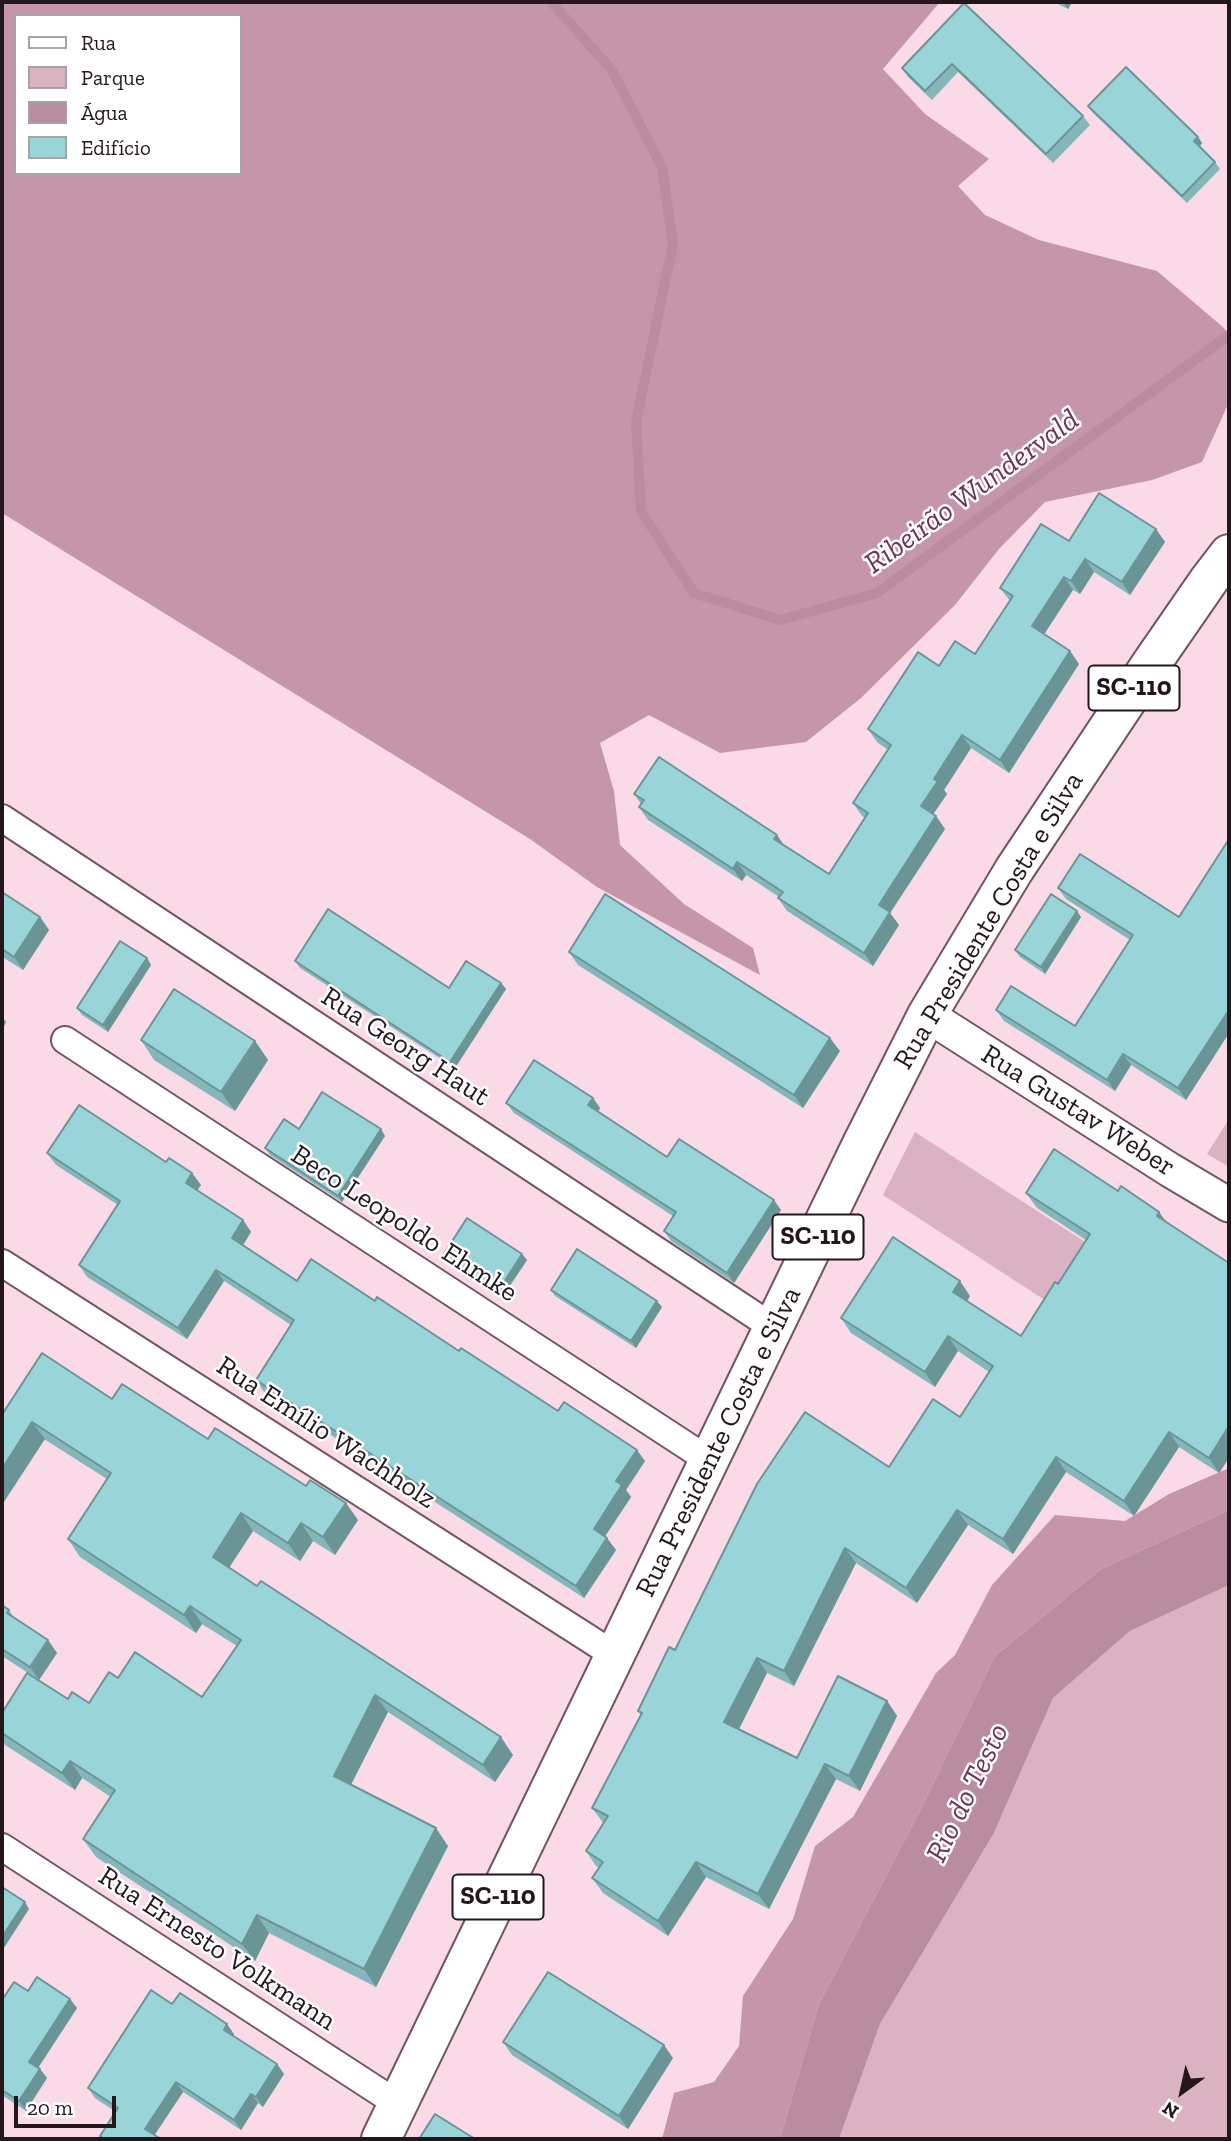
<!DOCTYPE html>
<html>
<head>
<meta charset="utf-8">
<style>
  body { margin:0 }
  #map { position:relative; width:1231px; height:2141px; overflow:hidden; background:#fbdae7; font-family:"Zilla Slab",serif }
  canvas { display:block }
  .frame { position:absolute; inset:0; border:4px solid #23171c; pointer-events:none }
  .legend { position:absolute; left:14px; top:14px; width:228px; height:161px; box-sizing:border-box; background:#fff; border:2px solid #a7a2a4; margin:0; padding:9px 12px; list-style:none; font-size:21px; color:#23171c }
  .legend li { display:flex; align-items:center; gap:14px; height:35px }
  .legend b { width:35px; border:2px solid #a7a2a4 }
  .north { position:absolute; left:1147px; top:2057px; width:70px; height:70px; -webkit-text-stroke:5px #fff; paint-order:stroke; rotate:213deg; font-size:19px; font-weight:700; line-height:28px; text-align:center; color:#23171c }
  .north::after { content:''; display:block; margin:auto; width:24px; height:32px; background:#23171c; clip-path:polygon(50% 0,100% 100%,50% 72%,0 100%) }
  .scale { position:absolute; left:14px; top:2096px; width:102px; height:32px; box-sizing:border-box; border:4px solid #23171c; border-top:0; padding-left:9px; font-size:21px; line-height:24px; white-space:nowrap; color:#23171c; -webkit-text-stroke:5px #fff; paint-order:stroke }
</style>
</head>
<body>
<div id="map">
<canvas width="1231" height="2141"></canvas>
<div class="frame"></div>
<ul class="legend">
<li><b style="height:9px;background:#fff"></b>Rua</li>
<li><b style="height:19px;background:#dab2c2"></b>Parque</li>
<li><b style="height:19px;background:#ba8c9f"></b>Água</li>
<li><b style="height:19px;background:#99d4d8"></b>Edifício</li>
</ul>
<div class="north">N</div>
<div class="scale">20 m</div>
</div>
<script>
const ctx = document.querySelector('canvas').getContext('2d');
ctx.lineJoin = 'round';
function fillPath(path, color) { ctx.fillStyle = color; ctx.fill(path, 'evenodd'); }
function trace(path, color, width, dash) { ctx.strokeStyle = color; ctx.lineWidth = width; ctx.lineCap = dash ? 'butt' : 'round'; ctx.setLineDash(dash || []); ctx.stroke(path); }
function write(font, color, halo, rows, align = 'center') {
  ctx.font = font + ' "Zilla Slab",serif'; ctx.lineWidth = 5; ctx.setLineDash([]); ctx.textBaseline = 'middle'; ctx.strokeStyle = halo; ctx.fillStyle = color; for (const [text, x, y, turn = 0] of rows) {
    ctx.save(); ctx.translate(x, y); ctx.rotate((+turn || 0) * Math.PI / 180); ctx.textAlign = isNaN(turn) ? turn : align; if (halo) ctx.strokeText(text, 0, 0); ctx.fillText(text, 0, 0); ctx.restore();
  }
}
fillPath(new Path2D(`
  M1229 1119V1167L1207 1154Z
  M915 1132 1096 1249 1057 1308 883 1195Z
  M1229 1585V2139H839L880 2024 994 1833 1053 1698 1130 1631Z`), '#dab2c2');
fillPath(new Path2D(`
  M2 2H940L883 69 925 114 989 159 958 186 985 215 1039 240 1157 271 1223 327 1229 335V402L1202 462 1152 480 1045 502 999 549 955 605 861 698 806 742 720 753 649 715 600 743 614 791 620 845 684 904 753 948 760 975 597 887 530 839 2 513ZM16 16H240V173H16Z
  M1229 1468V1510L1101 1569 995 1656 920 1811 819 2004 780 2139H662L674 2093 714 2082 739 2046 743 1996 793 1919 815 1846 853 1817 936 1673 955 1655 992 1585 1055 1515 1125 1521 1169 1494Z`), '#c596aa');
fillPath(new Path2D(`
  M1229 1510V1585L1130 1631 1053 1698 994 1833 880 2024 839 2139H780L819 2004 920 1811 995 1656 1101 1569Z`), '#ba8c9f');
trace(new Path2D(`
  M551 2 611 69 662 167 673 244 636 422 641 511 694 593 780 620 877 593 1229 335`), '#ba8c9f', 10);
const minor = new Path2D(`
  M2 818 774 1328
  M65 1040 710 1461
  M2 1263 616 1656
  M2 1847 398 2104`);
const tertiary = new Path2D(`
  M927 1015 1170 1170 1229 1205`);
const primary = new Path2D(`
  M381 2139 862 1144 927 1015 1014 870 1151 664 1209 580 1229 554`);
trace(minor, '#715561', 30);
trace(tertiary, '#715561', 37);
trace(primary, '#715561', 42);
trace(minor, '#fff', 26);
trace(tertiary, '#fff', 33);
trace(primary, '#fff', 38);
fillPath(new Path2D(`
  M1054 2H1072L1068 9Z
  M964 3 1083 116 1090 125 1053 163 958 72 932 100 908 77 902 68Z
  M1088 106 1198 137 1202 143 1200 146 1215 162 1220 169 1187 203 1093 113Z
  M1156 529 1165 542 1130 595 1094 572 1080 594 1073 590 1044 634 1070 651 1079 664 1009 773 971 748 944 790 947 794 933 814 936 816 945 829 890 913 899 925 873 966 787 911 778 898 779 897 746 875 742 881 648 820 639 807 641 804 634 794 785 845 829 874 865 818 862 816 853 803 888 750 877 742 868 729 939 666 975 654 1010 601 1000 588 1069 541Z
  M1229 839V1033L1186 1100 1131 1065 1115 1091 1004 1021 996 1010 1075 1026 1130 940 1066 899 1058 888 1179 917Z
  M2 892 40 917 49 930 23 970 4 958 2 962Z
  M1081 917 1045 974 1020 957 1015 950Z
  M569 952 840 1051 803 1108 578 965Z
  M147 958 151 965 108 1032 82 1015 77 1008Z
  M295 961 449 988 501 983 506 989 455 1068 300 968Z
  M141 1040 255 1041 268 1060 235 1111 154 1060Z
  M593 1098 600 1108 598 1112 667 1157 781 1210 734 1283 671 1241 664 1231 673 1216 514 1113 506 1103Z
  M299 1129 385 1136 342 1202 270 1155 265 1148Z
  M47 1153 201 1185 197 1190 243 1220 251 1232 243 1245 297 1281 375 1301 558 1411 645 1461 626 1490 631 1497 605 1536 616 1550 584 1598 264 1392 256 1380 291 1325 224 1281 187 1339 87 1277 79 1265 118 1205 56 1165Z
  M1118 1191 1159 1212 1167 1223 1229 1263V1458L1219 1473 1179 1447 1134 1516 1066 1472 1013 1554 968 1525 917 1603 856 1563 794 1686 767 1673 739 1729 797 1758 887 1701 897 1716 860 1791 836 1779 769 1909 706 1877 668 1936 603 1893 592 1878 599 1868 596 1866 586 1851 604 1824 592 1808 641 1715 638 1711 675 1650 889 1467 960 1417 989 1372 958 1351 935 1387 851 1333 841 1318 970 1296 967 1301 1021 1336 1058 1284 1086 1240 1037 1208 1026 1193Z
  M522 1254 527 1260 501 1299 447 1264 442 1257Z
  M551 1290 662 1307 636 1348 555 1296Z
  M112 1399 208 1439 358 1520 335 1555 313 1541 300 1561 253 1531 229 1568 513 1755 495 1782 388 1712 351 1785 448 1846 376 1987 269 1933 255 1961 96 1857 83 1839 111 1797 82 1778 75 1790 5 1745 2 1741V1713L68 1699 89 1703 118 1678 202 1697 237 1646 202 1624 196 1633 80 1557 68 1539 107 1479 3 1413Z
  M2 1605 9 1610 14 1618 48 1640 57 1653 39 1680 2 1656Z
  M28 1991 70 1999 77 2008 38 2068 47 2078 26 2111 2 2095V2000Z
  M172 2004 234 2034 233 2036 277 2064 284 2074 263 2107 258 2103 241 2130 183 2092 154 2135 161 2139H102L100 2136 116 2112 95 2098 88 2088Z
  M503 2042 673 2058 628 2129 512 2055Z`), '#84b6ba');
fillPath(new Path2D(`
  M1063 2H1072L1068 9Z
  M1198 137 1202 143 1199 147 1194 141Z
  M1156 529 1165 542 1130 595 1122 582Z
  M1085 559 1094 572 1080 594 1071 581Z
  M1064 577 1073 590 1041 639 1032 626Z
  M1070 651 1079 664 1009 773 1000 760Z
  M962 735 971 748 944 790 947 794 930 819 921 806 934 779Z
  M936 816 945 829 890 913 899 925 873 966 864 953 879 905Z
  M777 835 786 848 774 839Z
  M737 862 746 875 742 881 733 869Z
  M1077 911 1081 917 1045 974 1041 967Z
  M40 917 49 930 23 970 14 957Z
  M147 958 151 965 108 1032 103 1025Z
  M501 983 506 989 455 1068 450 1062Z
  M1229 1010V1033L1186 1100 1178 1088Z
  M2 1016 6 1022 2 1031Z
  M830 1038 840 1051 803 1108 794 1095Z
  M255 1041 268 1060 235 1111 221 1092Z
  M1123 1054 1131 1065 1115 1091 1107 1080Z
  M593 1098 600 1108 595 1116 588 1105Z
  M381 1129 385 1136 342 1202 338 1196Z
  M192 1173 201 1185 194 1195 186 1183Z
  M774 1200 781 1210 734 1283 727 1273Z
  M1159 1212 1170 1227 1157 1216Z
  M243 1220 251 1232 240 1250 232 1238Z
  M522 1254 527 1260 501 1299 497 1293Z
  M216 1270 224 1281 187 1339 178 1328Z
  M960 1281 970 1296 963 1307 953 1292Z
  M657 1301 662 1307 636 1348 631 1341Z
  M948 1336 958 1351 935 1387 925 1372Z
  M32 1422 45 1439 2 1505V1469Z
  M1229 1426V1458L1219 1473 1209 1458Z
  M1169 1432 1179 1447 1134 1516 1124 1501Z
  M637 1450 645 1461 626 1490 631 1497 602 1541 594 1529 616 1481Z
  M1056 1457 1066 1472 1013 1554 1003 1539Z
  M346 1503 358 1520 335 1555 323 1537Z
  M957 1510 968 1525 917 1603 906 1588Z
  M241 1513 253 1531 225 1574 213 1557Z
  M301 1523 313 1541 300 1561 288 1543Z
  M607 1538 616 1550 584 1598 576 1586Z
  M845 1548 856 1563 794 1686 784 1671Z
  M190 1606 202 1624 196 1633 184 1615Z
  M48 1640 57 1653 39 1680 30 1667Z
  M757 1658 767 1673 735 1737 724 1722Z
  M375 1695 388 1712 346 1794 334 1776Z
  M887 1701 897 1716 860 1791 849 1776Z
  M501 1737 513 1755 495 1782 483 1765Z
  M70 1761 82 1778 75 1790 62 1773Z
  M825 1764 836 1779 769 1909 758 1894Z
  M436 1828 448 1846 376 1987 364 1969Z
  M696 1862 706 1877 668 1936 658 1921Z
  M25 1902 29 1909 2 1951V1937Z
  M257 1915 269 1933 255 1961 242 1944Z
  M70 1999 77 2008 36 2071 29 2062Z
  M227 2024 234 2034 231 2040 224 2030Z
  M664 2045 673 2058 628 2129 619 2116Z
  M277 2064 284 2074 263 2107 256 2097Z
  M40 2069 47 2078 26 2111 19 2101Z
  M176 2082 183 2092 152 2139 145 2129Z
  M251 2094 258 2103 241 2130 234 2120Z`), '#6b9497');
const building = new Path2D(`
  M964 3 1083 116 1046 154 952 64 925 91 902 68Z
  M1126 67 1198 137 1194 141 1215 162 1182 196 1088 106Z
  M1099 493 1156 529 1122 582 1085 559 1071 581 1064 577 1032 626 1070 651 1000 760 962 735 934 779 938 781 921 806 936 816 879 905 890 912 864 953 778 898 783 892 737 862 733 869 639 807 644 800 634 794 659 757 777 835 774 839 829 874 868 813 853 803 891 745 868 729 918 652 939 666 955 641 975 654 1013 596 1000 588 1041 524 1069 541Z
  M1229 839V1010L1178 1088 1123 1054 1107 1080 996 1010 1011 986 1075 1026 1133 935 1058 888 1080 854 1179 917Z
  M2 892 40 917 14 957 2 949Z
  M605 894 830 1038 794 1095 569 952Z
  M1051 894 1077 911 1041 967 1015 950Z
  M328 909 449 988 466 961 501 983 450 1062 295 961Z
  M120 941 147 958 103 1025 77 1008Z
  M174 989 255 1041 221 1092 141 1040Z
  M534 1060 593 1098 588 1105 667 1157 679 1139 774 1200 727 1273 664 1231 676 1212 506 1103Z
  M322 1092 381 1129 338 1196 265 1148 284 1119 299 1129Z
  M79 1105 166 1162 169 1158 192 1173 186 1183 243 1220 232 1238 297 1281 311 1259 375 1301 377 1297 459 1351 461 1348 558 1411 564 1402 637 1450 616 1481 622 1485 594 1529 607 1538 576 1586 256 1380 294 1320 216 1270 178 1328 79 1265 120 1201 47 1153Z
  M1054 1149 1118 1191 1121 1186 1159 1212 1157 1216 1229 1263V1426L1209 1458 1169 1432 1124 1501 1056 1457 1003 1539 957 1510 906 1588 845 1548 784 1671 757 1658 724 1722 797 1758 838 1676 887 1701 849 1776 825 1764 758 1894 696 1862 658 1921 592 1878 603 1862 586 1851 608 1816 592 1808 642 1713 638 1711 669 1647 675 1650 757 1484 805 1412 889 1467 933 1399 960 1417 993 1366 948 1336 925 1372 841 1318 893 1237 960 1281 953 1292 1021 1336 1055 1282 1058 1284 1090 1234 1026 1193Z
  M467 1218 522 1254 497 1293 442 1257Z
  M577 1249 657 1301 631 1341 551 1290Z
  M42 1353 112 1399 122 1384 208 1439 215 1428 306 1486 310 1480 346 1503 323 1537 301 1523 288 1543 241 1513 213 1557 257 1586 261 1581 501 1737 483 1765 375 1695 334 1776 436 1828 364 1969 257 1915 242 1944 83 1839 115 1790 70 1761 62 1773 2 1733V1713L27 1673 68 1699 72 1692 89 1703 109 1672 118 1678 135 1652 202 1697 241 1640 190 1606 184 1615 68 1539 111 1473 32 1422 2 1469V1412L3 1413Z
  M2 1605 9 1610 7 1613 48 1640 30 1667 2 1649Z
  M2 1887 25 1902 2 1937Z
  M548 1972 664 2045 619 2116 503 2042Z
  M37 1977 70 1999 29 2062 40 2069 19 2101 2 2090V2000L14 1982 28 1991Z
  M151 1990 172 2004 180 1993 227 2024 224 2030 277 2064 256 2097 251 2094 234 2120 176 2082 145 2129 161 2139H104L100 2136 118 2108 88 2088Z
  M435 2114 475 2139H419Z`);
fillPath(building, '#99d4d8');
trace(building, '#6b9497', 2);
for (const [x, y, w] of [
  [1134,688,91],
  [818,1237,91],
  [498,1897,91]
]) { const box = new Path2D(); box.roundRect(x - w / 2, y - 22.5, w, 45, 5); ctx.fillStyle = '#fff'; ctx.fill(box); trace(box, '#23171c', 2); }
write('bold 26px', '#23171c', null, [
  ["SC-110",1134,688],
  ["SC-110",818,1237],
  ["SC-110",498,1897]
]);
write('28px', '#23171c', '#fff', [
  ["Rua Presidente Costa e Silva",989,921,-59],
  ["Rua Georg Haut",405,1047,33],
  ["Rua Gustav Weber",1078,1111,32],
  ["Beco Leopoldo Ehmke",404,1224,33],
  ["Rua Emílio Wachholz",326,1433,33],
  ["Rua Presidente Costa e Silva",719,1442,-64],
  ["Rua Ernesto Volkmann",217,1949,33]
]);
write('italic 30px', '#6f3350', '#fff', [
  ["Ribeirão Wundervald",972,492,-36],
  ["Rio do Testo",968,1793,-64]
]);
</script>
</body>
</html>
